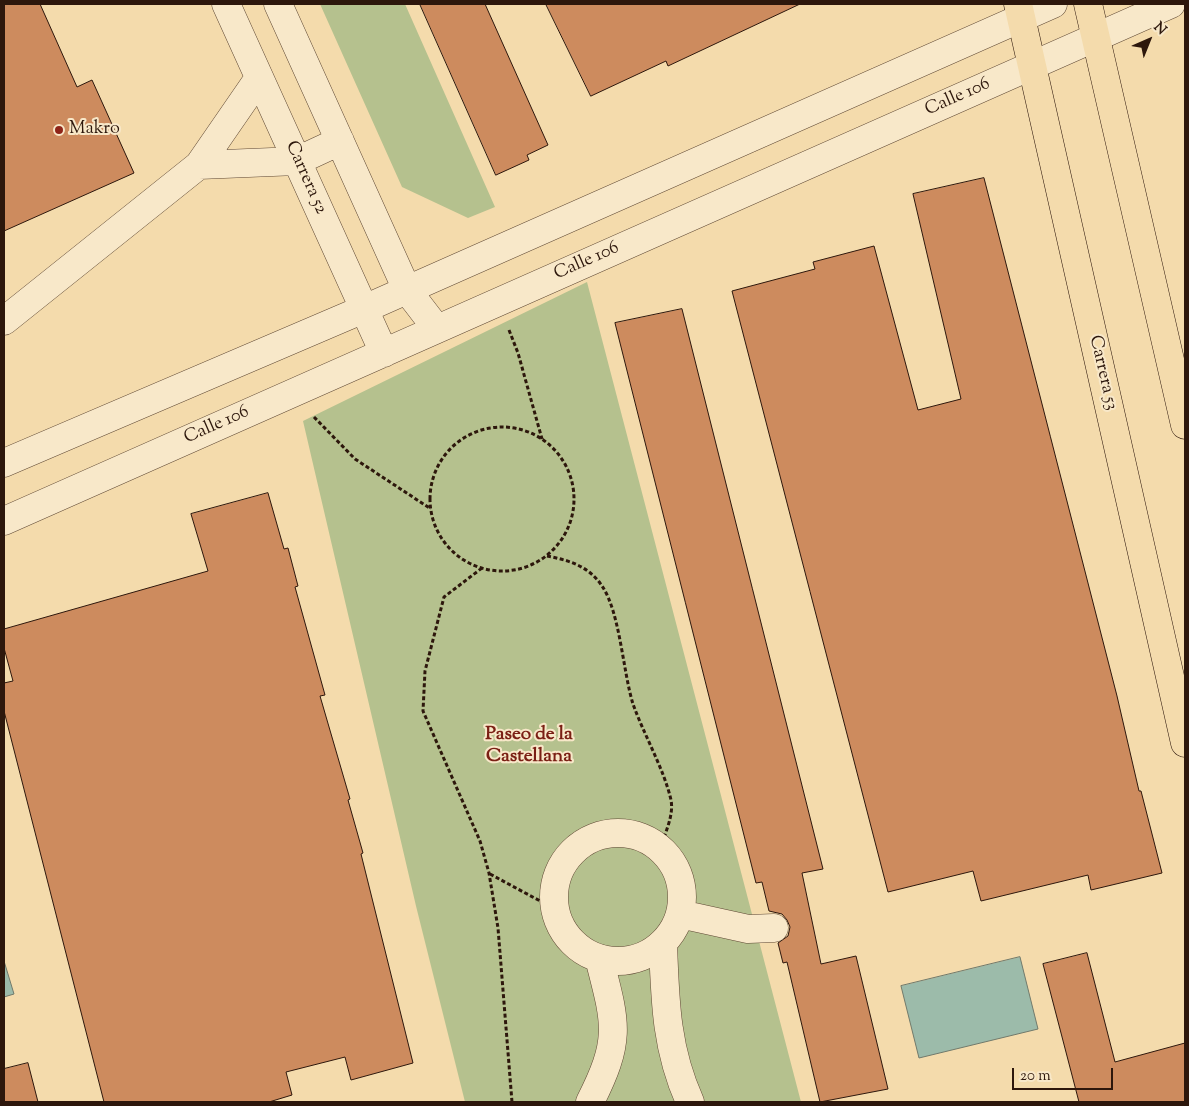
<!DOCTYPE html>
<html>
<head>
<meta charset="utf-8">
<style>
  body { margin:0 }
  #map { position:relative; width:1189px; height:1106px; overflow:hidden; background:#f4dbac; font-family:"Sorts Mill Goudy",serif }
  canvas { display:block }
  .frame { position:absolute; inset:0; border:5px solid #2d170c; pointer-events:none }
  .north { position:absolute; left:1124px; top:15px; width:50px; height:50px; -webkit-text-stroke:4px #f8e8c9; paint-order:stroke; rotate:44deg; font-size:14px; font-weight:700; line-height:20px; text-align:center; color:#2d170c }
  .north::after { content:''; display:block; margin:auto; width:18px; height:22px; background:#2d170c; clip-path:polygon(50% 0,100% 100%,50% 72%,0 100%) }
  .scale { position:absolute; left:1012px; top:1068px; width:101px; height:22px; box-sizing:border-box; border:2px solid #2d170c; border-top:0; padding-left:6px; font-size:15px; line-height:18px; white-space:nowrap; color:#2d170c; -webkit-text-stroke:4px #f8e8c9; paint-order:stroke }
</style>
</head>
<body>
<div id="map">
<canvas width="1189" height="1106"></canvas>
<div class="frame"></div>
<div class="north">N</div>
<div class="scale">20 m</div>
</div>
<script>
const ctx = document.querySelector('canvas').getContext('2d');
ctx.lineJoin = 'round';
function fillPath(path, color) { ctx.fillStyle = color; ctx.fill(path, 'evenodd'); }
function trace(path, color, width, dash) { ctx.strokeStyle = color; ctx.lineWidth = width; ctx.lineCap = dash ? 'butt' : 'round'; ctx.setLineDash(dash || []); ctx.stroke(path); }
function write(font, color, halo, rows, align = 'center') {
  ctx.font = font + ' "Sorts Mill Goudy",serif'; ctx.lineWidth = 4; ctx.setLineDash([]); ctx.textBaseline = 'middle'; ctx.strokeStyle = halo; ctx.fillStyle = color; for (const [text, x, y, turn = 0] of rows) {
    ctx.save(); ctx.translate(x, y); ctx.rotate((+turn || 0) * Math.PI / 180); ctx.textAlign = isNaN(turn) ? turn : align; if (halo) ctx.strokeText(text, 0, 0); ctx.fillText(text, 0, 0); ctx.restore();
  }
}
fillPath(new Path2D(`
  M320 4H405L495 207 468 218 402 187Z
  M587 282 801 1102H465L416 906 303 421Z`), '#b5c18e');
const water = new Path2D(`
  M1020 957 1038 1029 919 1058 901 986Z
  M4 961 14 994 4 997Z`);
fillPath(water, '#9cbbaa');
trace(water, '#70796b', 1);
const building = new Path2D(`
  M4 4H40L77 87 92 80 134 173 4 231Z
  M420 4H485L548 145 527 155 529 160 496 175Z
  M546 4H800L668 66 666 61 591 96Z
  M984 178 1117 696 1139 791H1141L1162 873 1091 890 1088 875 981 901 973 871 888 892 732 291 815 269 813 262 874 246 918 410 961 399 913 194Z
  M682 309 823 869 802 873 821 964 856 956 888 1089 820 1102 787 962 783 963 778 943 788 936 790 927 787 920 782 914 769 911 762 882 756 883 615 323Z
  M268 493 284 549 288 548 298 586 295 587 325 695 320 696 350 799 348 800 363 853 361 854 413 1063 351 1080 345 1057 286 1072 292 1095 269 1102H104L4 711V683L13 681 4 648V629L208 571 191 514Z
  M1087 953 1115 1062 1185 1043V1102H1079L1043 964Z
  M28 1063 38 1102H4V1069Z`);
fillPath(building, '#cd8b5e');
trace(building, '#2d170c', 1);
const minor = new Path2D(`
  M226 4 384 353
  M278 4 407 290 437 329
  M199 165 297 161 340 141
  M4 321 199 165 259 78
  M4 463 364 309 1053 4
  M4 521 1171 4
  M554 897a64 64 0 1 1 128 0a64 64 0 1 1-128 0Z
  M680 914 748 929 774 928
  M663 943C665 1001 666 1049 690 1102
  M590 1102C622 1039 616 1024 599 958`);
const major = new Path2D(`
  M1018 4 1185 743
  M1088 4 1185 425`);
trace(minor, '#5f4834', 29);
trace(major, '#2d170c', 29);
trace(new Path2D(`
  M509 330 518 353 542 439
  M314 417 355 459 431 509
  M430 499a72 72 0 1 1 144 0a72 72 0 1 1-144 0Z
  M547 556C568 560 589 566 602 586 620 612 623 672 633 704 644 735 664 769 671 800 674 815 665 834 660 848
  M482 568 444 597 425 671 423 711 480 841 489 873 498 928 512 1102
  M490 874 555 909`), '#2d170c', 3, [4, 2.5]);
trace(minor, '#f8e8c9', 28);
trace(major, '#f4dbac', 28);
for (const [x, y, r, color] of [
  [59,130,5,"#8f2418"]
]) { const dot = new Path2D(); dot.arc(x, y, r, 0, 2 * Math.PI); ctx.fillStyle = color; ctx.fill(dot); trace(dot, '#f8e8c9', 2); }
write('18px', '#2d170c', '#f8e8c9', [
  ["Calle 106",958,98,-24],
  ["Carrera 52",305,178,66],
  ["Calle 106",587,262,-24],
  ["Carrera 53",1102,373,77],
  ["Calle 106",217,426,-24]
]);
write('18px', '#2d170c', '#f8e8c9', [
  ["Makro",69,130]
], 'left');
write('bold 19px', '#7a1f14', '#f8e8c9', [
  ["Paseo de la",529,736],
  ["Castellana",529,758]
]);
</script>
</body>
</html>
